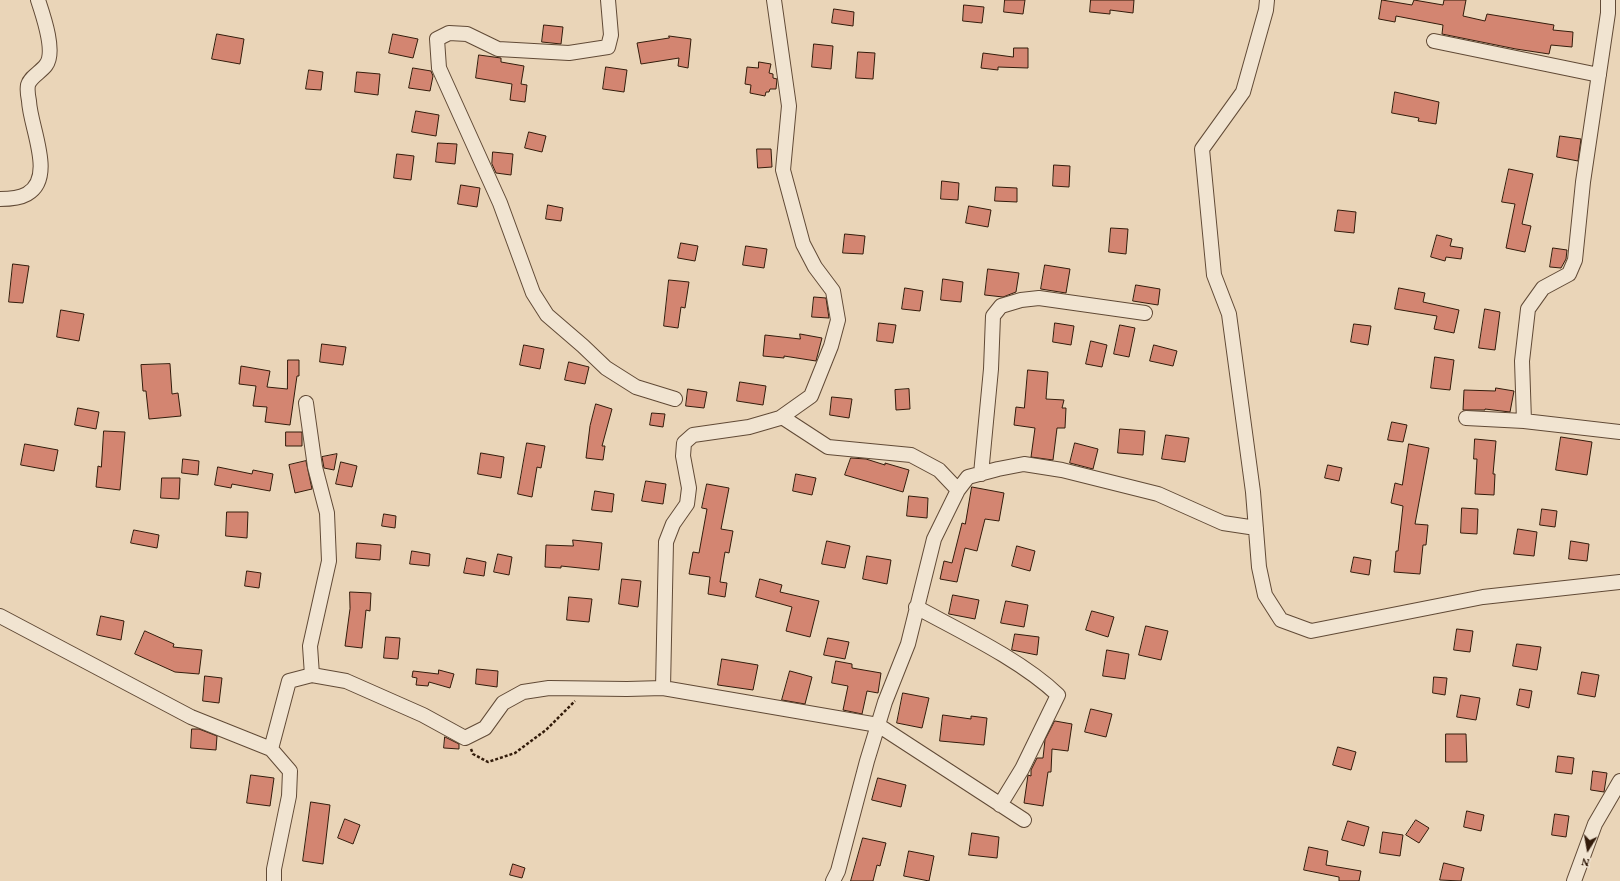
<!DOCTYPE html>
<html>
<head>
<meta charset="utf-8">
<style>
  body { margin:0 }
  #map { position:relative; width:1620px; height:881px; overflow:hidden; background:#ead5b8; font-family:Vollkorn,serif }
  canvas { display:block }
  .north { position:absolute; left:1568px; top:829px; width:40px; height:40px; -webkit-text-stroke:3px #f1e4d1; paint-order:stroke; rotate:191deg; font-size:11px; font-weight:700; line-height:16px; text-align:center; color:#331c0b }
  .north::after { content:''; display:block; margin:auto; width:14px; height:18px; background:#331c0b; clip-path:polygon(50% 0,100% 100%,50% 72%,0 100%) }
</style>
</head>
<body>
<div id="map">
<canvas width="1620" height="881"></canvas>
<div class="north">N</div>
</div>
<script>
const ctx = document.querySelector('canvas').getContext('2d');
ctx.lineJoin = 'round';
function fillPath(path, color) { ctx.fillStyle = color; ctx.fill(path, 'evenodd'); }
function trace(path, color, width, dash) { ctx.strokeStyle = color; ctx.lineWidth = width; ctx.lineCap = dash ? 'butt' : 'round'; ctx.setLineDash(dash || []); ctx.stroke(path); }
const building = new Path2D(`
  M1005 0H1025L1023 14 1004 12Z
  M1091 0H1134L1133 13 1110 10V14L1090 12Z
  M1382 0 1412 5 1414 0 1443 5 1444 0H1466L1463 16 1485 21 1487 14 1554 25 1553 30 1573 32 1572 47 1551 45 1549 54 1516 49 1442 34 1443 25 1396 16 1395 22 1379 19Z
  M964 5 984 7 982 23 963 21Z
  M834 9 854 12 853 26 832 23Z
  M544 25 563 27 561 44 542 42Z
  M217 34 244 39 240 64 212 59Z
  M393 34 418 39 413 58 389 53Z
  M669 36 691 39 688 68 678 66 679 58 641 64 637 43 669 38Z
  M814 44 833 46 831 69 812 67Z
  M1014 48H1028V68L998 67V70L981 68 983 53 1013 57Z
  M858 52 875 53 873 79 856 78Z
  M479 55 501 58V62L524 66 521 84 527 85 525 102 510 100 512 84 476 78Z
  M759 62 771 64 769 73 773 74V78L777 79 776 89H770L769 92H766L765 96 750 93 751 85 745 84 747 67 758 68Z
  M606 67 627 70 624 92 603 89Z
  M413 68 431 71 433 76 430 91 409 88Z
  M309 70 323 72 321 90 306 89Z
  M357 72 380 74 378 95 355 92Z
  M1395 92 1439 102 1436 124 1418 121 1419 118 1392 113Z
  M416 111 439 115 436 136 412 132Z
  M529 132 546 136 542 152 525 148Z
  M1560 136 1581 139 1578 161 1557 157Z
  M438 143 457 144 455 164 436 162Z
  M757 149H771L772 167 758 168Z
  M493 152 513 154 511 175 496 173 492 164Z
  M397 154 414 156 411 180 394 178Z
  M1054 165 1070 166 1069 187 1053 186Z
  M1509 169 1533 174 1522 224 1531 226 1525 252 1506 248 1515 204 1502 202Z
  M942 181 959 183 958 200 941 199Z
  M461 185 480 188 477 207 458 204Z
  M996 187 1017 188V202L995 201Z
  M548 205 563 208 561 221 546 219Z
  M969 206 991 210 988 227 966 223Z
  M1338 210 1356 212 1354 233 1335 231Z
  M1111 228 1128 229 1126 254 1109 252Z
  M845 234 865 236 863 254 843 253Z
  M1437 235 1452 239 1450 246 1463 248 1461 259 1446 257 1445 261 1431 257Z
  M681 243 698 246 695 261 678 258Z
  M746 246 767 249 764 268 743 265Z
  M1553 248 1567 250 1566 259 1561 268 1550 267Z
  M13 264 29 266 23 303 9 302Z
  M1045 265 1070 269 1066 293 1041 289Z
  M988 269 1019 273 1016 292 1003 297 985 295Z
  M943 279 963 282 961 302 941 300Z
  M669 280 689 282 685 308 681 307 678 328 664 326Z
  M1136 285 1160 289 1158 305 1133 301Z
  M905 288 923 291 920 311 902 309Z
  M1399 288 1425 293 1423 302 1459 310 1454 333 1434 329 1437 316 1395 309Z
  M814 297 826 298 829 318 812 317Z
  M1485 309 1500 312 1495 350 1479 348Z
  M61 310 84 314 79 341 57 337Z
  M879 323 896 325 893 343 877 341Z
  M1055 323 1074 326 1071 345 1053 342Z
  M1354 324 1371 326 1368 345 1351 342Z
  M1120 325 1135 328 1129 357 1114 354Z
  M800 334 822 338 816 361 784 356V358L763 356 765 335 800 339Z
  M1091 341 1107 345 1102 367 1086 364Z
  M322 344 346 347 343 365 320 362Z
  M524 345 544 349 540 369 520 365Z
  M1154 345 1177 351 1173 366 1150 361Z
  M1435 357 1454 360 1450 390 1431 388Z
  M288 360H299V376H297L290 425 265 422 267 407 253 406 256 386 239 384 241 366 270 371 267 387 287 389Z
  M569 362 589 367 585 384 565 380Z
  M170 364 172 394 178 393 181 416 149 419 146 391H143L141 365Z
  M1028 370 1048 372 1046 399 1064 400 1062 408H1066L1065 428H1057L1053 460 1031 457 1035 428 1014 425 1016 407 1024 408Z
  M740 382 766 386 763 405 737 401Z
  M1496 388 1514 391 1510 412 1485 409V410H1463L1464 390 1495 391Z
  M688 389 707 392 704 408 686 406Z
  M909 389 910 409 896 410 895 390Z
  M832 397 852 399 849 418 830 415Z
  M596 404 612 409 602 446H605L603 460 586 458 590 426Z
  M78 408 99 412 96 429 75 425Z
  M652 413 665 414 663 427 650 425Z
  M1392 422 1407 425 1403 442 1388 440Z
  M1120 429 1145 431 1143 455 1118 453Z
  M104 431 125 432 120 490 96 487 98 466 101 467Z
  M286 432H302V446H286Z
  M1166 435 1189 438 1185 462 1162 459Z
  M1561 437 1592 442 1587 475 1556 470Z
  M1475 439 1496 441 1493 474H1495L1494 495 1475 494 1477 459H1474Z
  M527 443 545 446 541 468 537 467 532 497 518 494Z
  M1075 443 1098 449 1093 469 1070 463Z
  M25 444 58 450 54 471 21 465Z
  M1409 444 1429 448 1415 524 1428 525 1426 545H1423L1420 574 1394 572 1396 551H1398L1403 506 1391 503 1395 483 1402 485Z
  M481 453 504 457 501 478 478 474Z
  M337 454 334 470 324 468 322 457Z
  M851 458 866 459 885 465V463L909 470 903 492 845 475Z
  M183 459 199 461 198 475 182 473Z
  M306 461 312 489 295 493 289 465Z
  M341 462 357 466 352 487 336 484Z
  M1328 465 1342 468 1339 481 1325 478Z
  M218 467 252 474 253 470 273 474 270 491 232 484 231 488 215 485Z
  M796 474 816 478 812 495 793 491Z
  M162 478H180L179 499 161 498Z
  M646 481 666 484 663 504 642 501Z
  M707 484 729 488 721 529 733 531 729 553 725 552 720 582 727 583 725 597 708 594 710 577 689 574 693 552 699 553 707 509 702 508Z
  M972 487 1004 493 999 521 985 519 977 551 965 548 957 582 940 579 944 561 952 563 962 523 965 524Z
  M595 491 614 494 612 512 592 510Z
  M909 496 928 498 927 518 907 516Z
  M1462 508 1478 509 1477 534 1461 533Z
  M1542 509 1557 511 1555 527 1540 525Z
  M227 512H248L247 538 226 536Z
  M384 514 396 516 395 528 382 526Z
  M1518 529 1537 532 1534 556 1514 554Z
  M134 530 159 535 157 548 131 543Z
  M573 540 602 543 599 570 561 566V568L545 567 546 545 573 546Z
  M827 541 850 546 845 568 822 564Z
  M1571 541 1589 544 1587 561 1569 559Z
  M357 543 381 545 380 560 356 558Z
  M1017 546 1035 551 1030 571 1012 566Z
  M412 551 430 554 429 566 410 564Z
  M498 554 512 557 509 575 494 572Z
  M867 556 891 560 887 584 863 579Z
  M1354 557 1371 560 1369 575 1351 572Z
  M467 558 486 562 484 576 464 573Z
  M247 571 261 573 259 588 245 586Z
  M622 579 641 581 638 607 619 604Z
  M760 579 782 585 780 592 819 601 810 637 786 631 792 607 756 597Z
  M350 592 371 593 370 611 366 610 362 648 345 646 350 609Z
  M953 595 979 600 975 619 949 614Z
  M569 597 592 599 589 622 567 620Z
  M1006 601 1028 605 1024 627 1001 623Z
  M1092 611 1114 617 1108 637 1086 630Z
  M101 616 124 621 121 640 97 635Z
  M1146 626 1168 631 1161 660 1139 655Z
  M1457 629 1473 631 1470 652 1454 650Z
  M145 631 174 644 173 647 202 650 199 674 175 672 135 654Z
  M1015 634 1039 637 1037 655 1012 650Z
  M386 637 400 638 398 659 384 658Z
  M828 638 849 642 845 659 824 655Z
  M1517 644 1541 647 1537 670 1513 666Z
  M1107 650 1129 654 1125 679 1103 676Z
  M722 659 758 665 753 690 718 685Z
  M836 661 852 664V668L881 673 878 693 867 691 862 714 843 710 848 686 832 683Z
  M477 669 498 671 497 687 476 684Z
  M439 670 454 674 450 688 429 682 428 686 416 685 417 678 412 677 413 671 438 674Z
  M790 671 812 677 805 704 782 700Z
  M1582 672 1599 675 1595 697 1578 694Z
  M205 676 222 678 219 703 203 701Z
  M1434 677 1447 678 1445 695 1433 693Z
  M1520 689 1532 691 1529 708 1517 705Z
  M903 693 929 698 922 728 897 723Z
  M1461 695 1480 698 1476 720 1457 717Z
  M1091 709 1112 714 1106 737 1085 732Z
  M943 715 971 719V716L987 718 984 745 940 741Z
  M1055 721 1072 724 1068 751 1052 749 1051 772H1048L1043 806 1024 803 1028 775 1031 776V770L1037 758H1043L1045 740Z
  M192 729H199L217 736 216 750 191 748Z
  M1446 734H1466L1467 762H1446Z
  M445 737 459 744V749L444 748Z
  M1338 747 1356 752 1351 770 1333 765Z
  M1558 756 1574 758 1572 774 1556 772Z
  M1593 771 1607 773 1604 792 1591 790Z
  M251 775 274 778 270 806 247 803Z
  M878 778 906 785 901 807 872 800Z
  M311 802 330 805 323 864 303 861Z
  M1467 811 1484 815 1481 831 1464 827Z
  M1555 814 1569 816 1566 837 1552 835Z
  M345 819 360 825 353 844 338 838Z
  M1416 820 1429 828 1419 843 1406 835Z
  M1348 821 1369 827 1364 846 1342 840Z
  M1383 832 1403 835 1400 856 1380 853Z
  M972 833 999 837 997 858 969 855Z
  M863 838 886 843 880 866 877 865 873 881H851Z
  M1309 847 1328 851 1326 865 1361 871 1359 881H1339V877L1304 870Z
  M909 851 934 856 929 881 904 876Z
  M1444 863 1464 868 1461 881 1440 880Z
  M513 864 525 868 522 878 510 875Z`);
fillPath(building, '#d38571');
trace(building, '#331c0b', 1);
const minor = new Path2D(`
  M608 0 611 35 608 47 569 53 498 49 467 34 449 33 437 39 439 68 500 203 533 293 547 315 583 346 606 368 636 387 675 399
  M1267 0 1266 10 1243 92 1202 149 1214 275 1229 314 1253 492 1259 567 1265 595 1281 620 1311 631 1483 597 1620 582
  M1434 41 1599 75
  M0 199C8 199 20 198 27 194 56 178 30 127 29 101 28 96 27 90 28 85 30 77 41 72 46 65 56 52 43 15 38 0
  M306 403 315 467 327 513 329 561 310 646 312 675
  M782 417 828 447 911 455 939 470 958 490 934 539 908 644 885 702 867 761 838 871 833 881
  M1466 418 1524 421 1620 432
  M1524 421 1522 361 1528 309 1543 288 1569 274 1575 260 1583 182 1608 13V0
  M981 474 991 369 993 316 1001 306 1021 300 1039 298 1145 313
  M958 490 968 477 998 469 1024 464 1062 470 1158 494 1223 523 1256 528
  M916 607C962 632 1021 660 1058 695L1022 769 1000 805
  M0 616 191 717 271 749 290 771 289 796 274 869V881
  M663 688 878 725 1024 820
  M271 749 289 681 312 675 346 681 423 715 465 738 485 728 503 703 523 692 549 688 627 689 663 688 666 542 673 524 687 504 689 488 683 456 684 443 693 435 749 427 780 418 811 396 831 346 838 320 833 291 815 267 803 244 783 170 789 106 774 0
  M1574 881 1595 824 1620 781`);
trace(minor, '#614a36', 16);
trace(new Path2D(`
  M471 749 473 754 488 762 515 753 546 730 575 701`), '#331c0b', 2.5, [3, 2]);
trace(minor, '#f1e4d1', 14);
</script>
</body>
</html>
